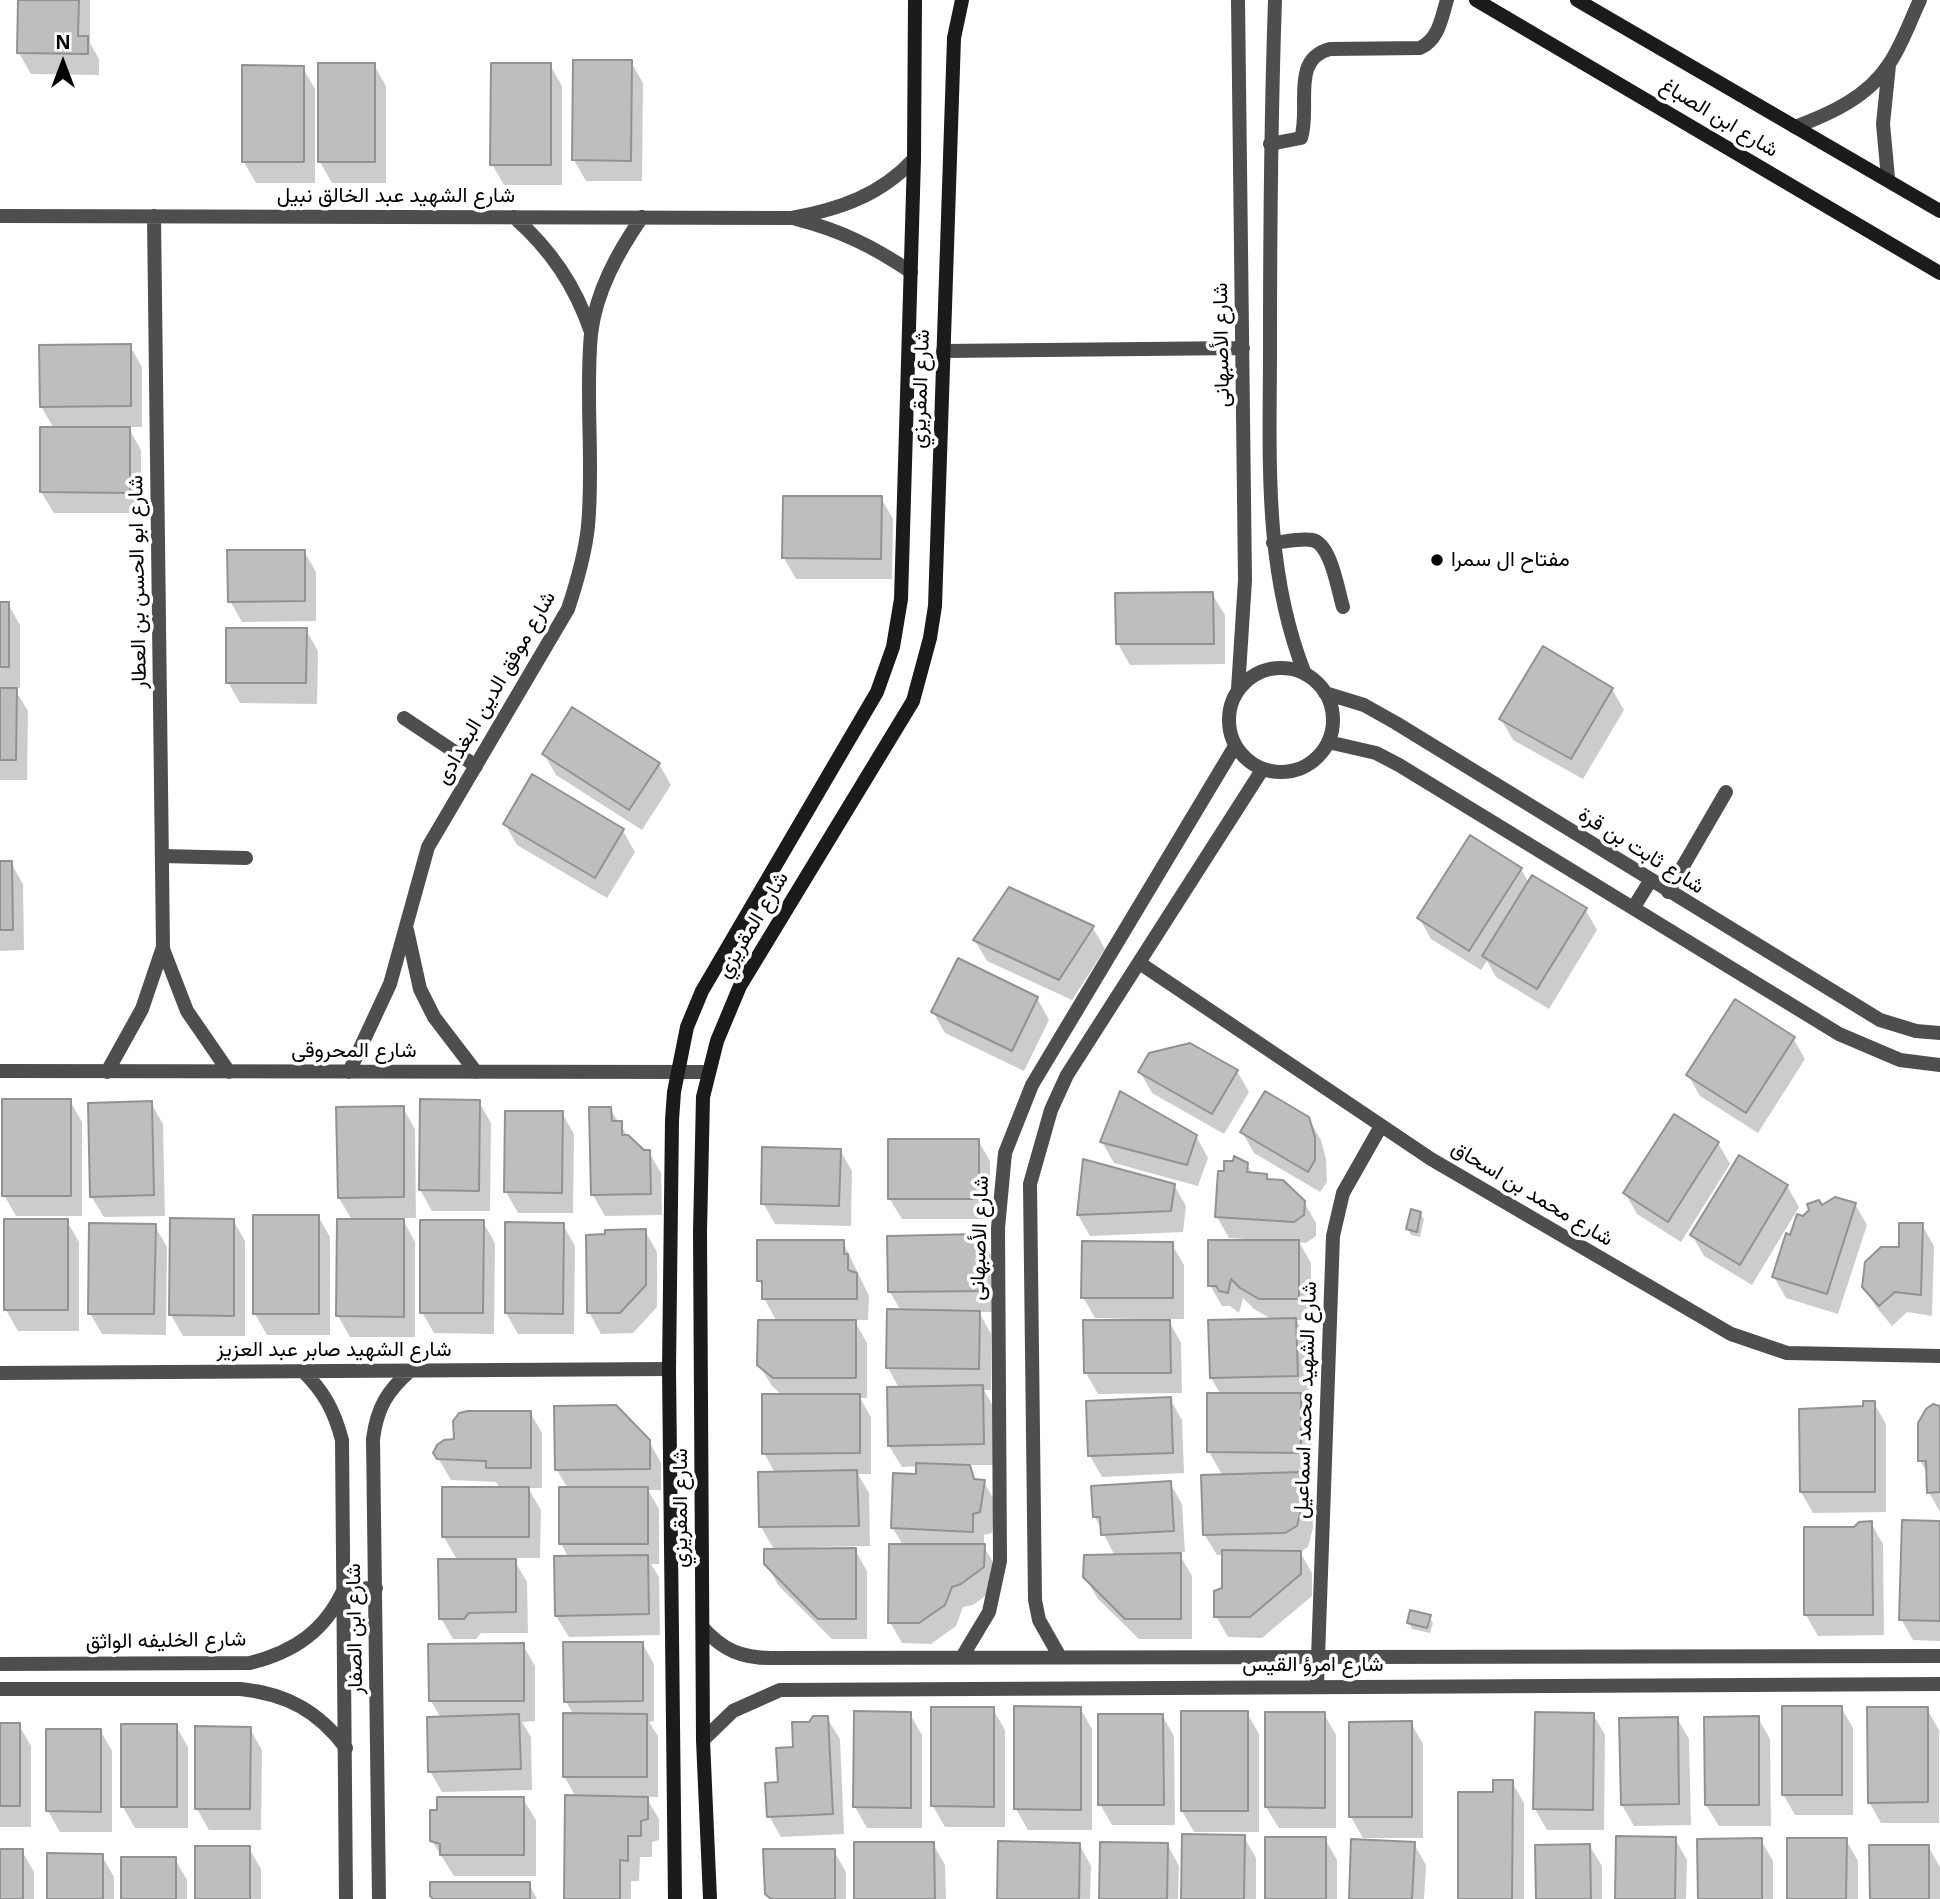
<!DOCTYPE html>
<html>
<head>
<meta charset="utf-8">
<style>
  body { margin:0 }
  #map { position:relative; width:1940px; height:1899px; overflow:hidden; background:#fff; font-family:"Noto Sans",sans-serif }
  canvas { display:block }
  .north { position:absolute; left:28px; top:28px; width:70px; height:70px; -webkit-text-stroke:5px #fff; paint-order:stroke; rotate:0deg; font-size:19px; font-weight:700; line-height:28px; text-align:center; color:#000 }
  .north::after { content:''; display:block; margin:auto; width:24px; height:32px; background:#000; clip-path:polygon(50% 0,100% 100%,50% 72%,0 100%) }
</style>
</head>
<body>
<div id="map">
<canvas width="1940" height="1899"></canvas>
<div class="north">N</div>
</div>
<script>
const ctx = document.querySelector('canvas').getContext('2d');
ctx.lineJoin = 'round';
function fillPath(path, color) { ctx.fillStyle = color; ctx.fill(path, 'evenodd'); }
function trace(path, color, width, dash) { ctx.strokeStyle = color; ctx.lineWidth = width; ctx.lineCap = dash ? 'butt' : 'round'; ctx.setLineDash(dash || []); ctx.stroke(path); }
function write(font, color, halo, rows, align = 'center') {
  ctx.font = font + ' "Noto Sans",Vazirmatn,sans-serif'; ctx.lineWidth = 7; ctx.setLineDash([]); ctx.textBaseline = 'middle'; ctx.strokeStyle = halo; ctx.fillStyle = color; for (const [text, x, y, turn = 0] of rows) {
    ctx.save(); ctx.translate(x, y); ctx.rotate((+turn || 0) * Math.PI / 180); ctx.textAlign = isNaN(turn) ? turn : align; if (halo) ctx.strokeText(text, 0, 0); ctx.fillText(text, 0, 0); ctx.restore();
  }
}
fillPath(new Path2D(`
  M19 0H90V43L99 59V75L31 74 19 53Z
  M631 62 643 83 642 181H586L574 160Z
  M374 65 386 86V183H332L320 162Z
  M550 65 562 86V185H504L492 164Z
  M303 68 315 89V183H256L244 162Z
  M130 346 142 367V427H128L141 450V513H54L41 492 54 429 41 406Z
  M881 498 893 519 892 579H796L784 558Z
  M304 551 316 572V621L242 622 230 601Z
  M1212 594 1225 615V664L1130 665 1118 644Z
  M0 604H8L20 625V688H14L28 711 27 780H0Z
  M306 630 318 651 317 704 240 703 228 682Z
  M1612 689 1624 710 1583 779 1513 740 1501 719Z
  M544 754 659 764 671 785 642 830 556 775Z
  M505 824 623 831 635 852 607 898 517 845Z
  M0 863H11L23 884 24 950 0 951Z
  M1521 869 1529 883 1585 909 1597 930 1549 1009 1496 977 1487 961 1481 970 1431 939 1419 918Z
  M1093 928 1105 949 1072 1000 987 961 975 941Z
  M1037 998 1049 1020 1024 1071 945 1033 933 1012Z
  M1793 1038 1805 1059 1758 1133 1700 1096 1688 1075Z
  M1237 1071 1249 1092 1224 1134 1152 1093 1140 1072Z
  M70 1101 82 1122V1216H16L4 1195Z
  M479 1102 491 1123 490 1211H432L420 1190Z
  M151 1103 163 1124 165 1216 104 1217 91 1196Z
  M403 1108 415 1129 416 1218H402L415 1242V1337H350L338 1316 352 1220 339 1198Z
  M610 1109 630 1140 643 1152H649L661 1173 662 1215 605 1216 593 1195Z
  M562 1113 574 1134 573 1213H518L506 1192Z
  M1308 1118 1321 1140 1326 1159 1327 1182 1320 1192 1254 1153 1242 1132Z
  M1196 1136 1208 1158 1198 1186 1114 1163 1102 1142Z
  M978 1140 990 1161V1219H902L889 1198Z
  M1718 1143 1730 1164 1681 1242 1637 1214 1625 1193Z
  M840 1150 852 1171 851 1226 775 1224 763 1203Z
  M1247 1165 1253 1175H1266L1269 1181 1304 1202 1316 1223V1236L1306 1243 1299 1242 1311 1263V1320H1296L1308 1341 1309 1397H1301L1312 1416V1473H1300L1312 1495 1313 1528 1308 1547 1300 1552 1312 1573V1596L1262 1638 1228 1637 1216 1616 1224 1589V1555H1217L1204 1534 1223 1476 1209 1452 1221 1395 1211 1378 1273 1320 1254 1309 1243 1298 1239 1313 1230 1306H1222L1210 1285 1245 1242 1246 1239 1229 1238 1217 1217Z
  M1174 1185 1186 1206 1183 1232 1090 1236 1078 1215Z
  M1787 1186 1799 1207 1752 1285 1704 1256 1692 1235Z
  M1855 1204 1867 1225 1838 1314 1786 1298 1774 1277 1803 1218 1822 1207Z
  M1420 1213 1424 1219 1420 1237 1411 1235 1408 1229Z
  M318 1216 330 1237V1335H267L255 1314Z
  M233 1220 245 1241V1336H183L171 1315Z
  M67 1221 79 1242V1331H18L6 1310Z
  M483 1222 495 1243 494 1334 434 1333 422 1312Z
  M563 1225 575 1246 574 1334H518L506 1313Z
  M1922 1225 1934 1246 1932 1316 1907 1312 1892 1326 1877 1308 1864 1287Z
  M155 1226 167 1247 166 1335 102 1334 90 1313Z
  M645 1231 657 1252V1307L633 1333 601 1334 589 1312Z
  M980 1236 992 1257 993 1312H979L991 1334V1390H984L994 1408 995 1465H968L977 1481 984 1482 996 1503 992 1533 984 1535V1547L996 1567V1588L973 1605 963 1607 956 1626 931 1644 902 1643 890 1622 903 1545 892 1527 917 1476 918 1466 902 1467 889 1446 899 1388 888 1368 901 1311 890 1292Z
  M843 1242 869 1296 868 1320H854L867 1343V1398H860L871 1417V1474H858L869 1493 870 1546 816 1547V1551L855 1550 867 1571V1639H832L778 1585 766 1563 775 1551 761 1527 775 1473 764 1453 783 1396 772 1386 759 1365 777 1322 764 1298V1289L759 1280Z
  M1172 1244 1184 1265V1319H1168L1181 1343 1182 1393 1098 1394 1086 1373 1135 1319 1095 1318 1083 1297Z
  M1170 1399 1182 1420 1184 1473 1102 1477 1090 1456Z
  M1874 1403 1886 1424V1512L1813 1513 1801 1492 1864 1407Z
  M1940 1407V1512L1929 1492 1928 1475 1920 1460Z
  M530 1412 542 1433V1488H528L541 1510 540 1558H513L527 1582 528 1633H481L476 1639H453L441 1618 458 1561 444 1537 500 1489 496 1482 451 1480 435 1453 456 1440Z
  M649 1441 661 1463V1490H648L659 1509V1564H651L659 1577 660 1635 569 1637 556 1616 569 1558 561 1544 568 1489 557 1470Z
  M1170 1483 1182 1504 1185 1552H1178L1192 1576V1639H1139L1098 1599 1085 1577 1115 1556 1095 1517Z
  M1871 1523 1883 1544 1884 1635 1818 1636 1806 1615 1855 1529Z
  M1940 1523V1641L1913 1640 1901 1619Z
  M1429 1617 1433 1623 1430 1633 1412 1629 1409 1622Z
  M642 1643 654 1664V1721L649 1722 658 1736V1797H646L659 1819V1840L652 1842V1857H640L639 1881H631V1899H565L576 1797 564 1776 574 1715 566 1702Z
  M523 1645 535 1666V1721L522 1722 531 1737 532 1790 442 1792 430 1771 441 1718 431 1701Z
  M1841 1707 1853 1728V1815H1795L1783 1794Z
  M1080 1708 1092 1729V1830H1028L1016 1809Z
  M993 1709 1005 1730V1827H945L933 1806Z
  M1927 1709 1939 1730V1823H1881L1869 1802Z
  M1247 1713 1259 1734V1832H1194L1182 1811Z
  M910 1714 922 1735V1828H867L855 1807Z
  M1324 1714 1336 1735V1828H1279L1266 1807Z
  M1593 1714 1605 1735 1604 1830H1547L1535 1809Z
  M1162 1715 1174 1736 1175 1825H1112L1100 1804Z
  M827 1718 840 1739 844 1834 781 1837 769 1816 780 1784 810 1723Z
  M1677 1718 1689 1739 1691 1825 1634 1826 1622 1805Z
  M1758 1718 1770 1739 1771 1826H1719L1706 1805Z
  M1411 1723 1423 1744V1838H1363L1351 1817Z
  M0 1725H19L31 1746V1827H0Z
  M176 1726 188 1747V1828H135L123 1807Z
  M250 1729 262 1750 261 1830H209L197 1809Z
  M100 1730 112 1751V1832H60L48 1811Z
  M1512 1782 1524 1803V1899H1460L1495 1794Z
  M523 1799 536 1820V1876H454L432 1841Z
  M1244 1837 1256 1858V1899H1183Z
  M1325 1839 1337 1860V1899H1267Z
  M1675 1839 1687 1860 1686 1899H1617Z
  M1761 1840 1773 1861V1899H1700Z
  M1846 1840 1858 1861V1899H1789Z
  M933 1844 945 1865 946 1899H856Z
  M1079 1844 1091 1866 1090 1899H999Z
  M1167 1844 1179 1866 1178 1899H1101Z
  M1414 1844 1426 1865 1424 1899H1351Z
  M1589 1845 1602 1866V1899H1538Z
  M1928 1846 1940 1867V1899H1872Z
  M249 1848 261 1869V1899H196Z
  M0 1851H22L34 1872V1899H0Z
  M834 1851 846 1872V1899H770L766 1893Z
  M102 1856 114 1877V1899H49Z
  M175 1859 187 1880V1899H123Z
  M529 1884 537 1899H434Z`), '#0003');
const building = new Path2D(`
  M18 0H79L78 36H88V54L17 53Z
  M573 60H632L631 161 572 160Z
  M318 63H375V162H318Z
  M491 63H551V165H490Z
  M242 65 304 66V162H242Z
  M131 344V406L40 407 39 345Z
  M40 427H130V493L40 492Z
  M783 496H882L881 559 782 558Z
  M227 550H305V601L228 602Z
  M1213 592 1214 644H1116L1115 593Z
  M0 602H9V667H0Z
  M226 628H307L306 683H226Z
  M1543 646 1613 688 1571 759 1499 719Z
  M0 688H17L16 760H0Z
  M572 707 660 763 629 810 542 754Z
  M532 774 624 829 595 878 503 824Z
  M1470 835 1522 868 1469 951 1417 918Z
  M0 861H12L13 930H0Z
  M1532 875 1587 908 1537 989 1482 956Z
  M1009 887 1094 926 1059 980 973 940Z
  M958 958 1038 997 1012 1051 931 1012Z
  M1735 999 1795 1037 1746 1113 1686 1075Z
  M1190 1043 1238 1070 1212 1114 1138 1072 1149 1053Z
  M1120 1091 1197 1135 1187 1165 1100 1142Z
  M1265 1091 1309 1117 1315 1137V1160L1308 1172 1240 1132Z
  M2 1099H71V1196H2Z
  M420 1099 480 1100 479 1191 419 1190Z
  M152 1101 154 1195 90 1197 88 1103Z
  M404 1106V1197L338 1198 336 1107Z
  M589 1107H611L612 1121H622V1135H628L644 1150H650L651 1194 591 1195Z
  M505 1111H563L562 1193 504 1192Z
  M1674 1114 1719 1142 1668 1222 1623 1193Z
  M888 1139H979V1199H888Z
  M762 1147 841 1149 839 1206 761 1204Z
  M1739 1155 1788 1185 1740 1265 1690 1235Z
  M1234 1156 1248 1163 1247 1172 1267 1174V1179L1283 1180 1305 1201 1304 1215 1294 1222 1215 1217 1218 1171H1224V1161H1233Z
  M1083 1159 1175 1184 1171 1211 1077 1215Z
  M1835 1197 1856 1203 1827 1294 1772 1277 1786 1233 1790 1235 1797 1214 1803 1216 1809 1210 1807 1204 1819 1200 1822 1205Z
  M1411 1209 1421 1212 1417 1232 1406 1229Z
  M253 1215H319V1314H253Z
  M170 1218 234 1219V1316L169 1315Z
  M4 1219H68V1310H4Z
  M337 1219H404V1317L336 1316Z
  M420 1220H484L483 1313H420Z
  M505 1222 564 1223 563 1314 505 1313Z
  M89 1223 156 1224 154 1314H88Z
  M1899 1223H1923L1921 1295 1895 1292 1879 1306 1862 1287 1865 1262 1881 1247H1899Z
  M646 1229V1285L620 1313H587L586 1235 605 1234V1230Z
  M981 1234 982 1291 888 1292 887 1236Z
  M757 1240H844V1254H848V1270L857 1273V1299H762V1281H757Z
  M1208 1240H1299V1299H1259L1240 1288 1231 1279 1228 1293 1219 1291 1216 1286H1208Z
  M1082 1241 1173 1242V1298H1081Z
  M887 1309 980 1311 979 1369 886 1368Z
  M1296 1318 1298 1376 1210 1378 1208 1320Z
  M758 1320H856V1378H773L757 1365Z
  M1083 1320H1170L1171 1373H1084Z
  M983 1385 984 1444 888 1446 887 1387Z
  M1207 1393H1301V1453L1207 1452Z
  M762 1394H860V1453L762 1454Z
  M1171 1397 1173 1453 1088 1456 1086 1401Z
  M1863 1401H1875V1492H1800L1799 1409 1863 1406Z
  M1933 1404 1940 1406V1492L1927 1493 1926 1461H1918V1423L1926 1409Z
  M616 1405 650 1440V1469L555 1470 554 1406Z
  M468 1411H531V1468H486V1461L437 1459 433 1453 437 1445 444 1440 454 1439 453 1421 459 1413Z
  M916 1463 970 1465 974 1479 985 1480 980 1512 973 1514V1532L891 1528 893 1473 916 1474Z
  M857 1470 859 1526 759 1527 758 1472Z
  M1301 1472 1302 1506 1297 1526 1285 1533 1203 1535 1201 1475Z
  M1171 1481 1174 1531 1101 1535 1100 1517H1093L1091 1486Z
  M442 1487H529V1537H442Z
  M559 1487H648V1544H559Z
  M1902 1520 1940 1521V1621L1899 1620Z
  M1872 1521 1873 1615H1804V1527H1854L1859 1522Z
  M889 1544H985L984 1567 961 1584 952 1587 945 1605 919 1623H888Z
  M856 1548V1619H818L764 1564V1549Z
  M1222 1550 1301 1551V1574L1250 1617H1214V1591L1222 1588Z
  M1181 1553V1619H1125L1083 1577 1084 1555Z
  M648 1555 649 1614 555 1616 554 1556Z
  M438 1559H516V1612L469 1613 464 1619H439Z
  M1410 1610 1431 1615 1427 1628 1407 1623Z
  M563 1642H643V1701L564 1702Z
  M524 1643V1701H429L428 1644Z
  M1014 1706 1081 1707V1810L1014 1809Z
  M1782 1706H1842V1795H1782Z
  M931 1707H994V1807L931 1806Z
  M1867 1707H1928V1802L1868 1803Z
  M854 1711 911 1712V1808L853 1807Z
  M1181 1711H1248V1811H1181Z
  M1265 1712H1325V1808L1265 1807Z
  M1535 1712 1594 1713 1593 1810 1533 1809Z
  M563 1713 647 1714V1777H563Z
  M519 1714 521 1769 428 1772 427 1717Z
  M1098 1714H1163L1164 1805H1098Z
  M813 1716H828L833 1814 767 1817 765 1783 778 1782 776 1748 793 1747 792 1722H809Z
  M1759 1716V1805H1705L1704 1717Z
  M1678 1717 1679 1804 1621 1805 1619 1718Z
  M1412 1721V1817H1349V1722Z
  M0 1723H20V1806H0Z
  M121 1724H177V1807H121Z
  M195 1726 251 1727 250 1809H195Z
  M46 1729H101V1812L46 1811Z
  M1493 1780H1513L1512 1899H1458V1792H1493Z
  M565 1795 648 1797V1819L641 1821V1836H628V1861L620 1860V1899H564Z
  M437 1797H524V1855H440V1844L430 1841V1810H437Z
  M1182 1834 1245 1835 1244 1899H1181Z
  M1616 1836 1676 1837 1675 1899H1615Z
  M1265 1837H1326V1899H1265Z
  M1762 1838V1899H1698L1697 1839Z
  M1787 1838H1847L1846 1899H1787Z
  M1351 1839 1415 1842 1412 1899H1349Z
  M998 1841 1080 1843 1079 1899H997Z
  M854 1842H934L935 1899H854Z
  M1100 1842 1168 1843 1167 1899H1099Z
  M1590 1844 1591 1899H1536L1535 1845Z
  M1869 1845H1929V1899H1870Z
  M195 1846H250V1899H195Z
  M0 1849H23V1899H0Z
  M763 1849H835V1899H771L765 1894Z
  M47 1853 103 1854V1899H47Z
  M121 1857H176V1899H121Z
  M430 1882H530V1899H433L430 1896Z`);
fillPath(building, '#bebebe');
trace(building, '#929292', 2);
trace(new Path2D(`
  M1270 144 1301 138C1311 108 1290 59 1330 49L1420 48C1439 39 1441 19 1447 0
  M1273 543C1285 542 1300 538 1312 540 1331 543 1338 591 1343 607
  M404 718 476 766
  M162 856 246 858
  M1668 892 1726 792`), '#4e4e4e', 14);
trace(new Path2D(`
  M1238 0 1245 580 1238 689
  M1275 0C1271 115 1270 230 1270 345 1270 456 1263 569 1305 674
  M1795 127C1830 114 1868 97 1889 64 1902 45 1910 21 1920 0
  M1888 178 1883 124 1889 65
  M0 216 792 218C840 209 881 195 914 159
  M514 217C551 250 575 285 591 332
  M796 219C840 230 874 247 911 272
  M943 351 1243 348
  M1229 720a52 52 0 1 1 104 0a52 52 0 1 1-104 0Z
  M1325 693 1364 705 1396 723 1880 1020 1916 1031 1940 1033
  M1328 742 1376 753 1399 765 1839 1034 1900 1060 1940 1065
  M1634 907 1650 881
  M407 930 420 989 434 1017 476 1072
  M163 949 187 1011 229 1072
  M1141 964 1431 1159 1731 1334 1787 1353 1940 1356
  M0 1071 708 1072
  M107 1072 142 1009 163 947 154 216
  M349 1072 390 984 428 847 568 609C577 582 585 555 588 526 594 463 585 397 591 334 596 291 618 252 642 217
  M303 1371C324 1392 334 1410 342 1440L346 1899
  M0 1373 669 1369
  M703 1628C723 1650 741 1658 771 1658L1940 1656
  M962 1657 989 1612 1000 1561 998 1228 1005 1153 1032 1085 1235 746
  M1060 1657 1039 1620 1035 1600 1030 1184 1051 1110 1067 1075 1262 770
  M0 1664 250 1663C294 1652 325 1631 344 1589L376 1588
  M1317 1686 1333 1236 1343 1193 1381 1126
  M0 1689H241C287 1694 318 1711 346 1748
  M703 1740 733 1711 780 1690 1940 1684
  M379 1899 373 1439C377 1408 387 1391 410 1371`), '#4e4e4e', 14);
trace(new Path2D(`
  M1476 0 1940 273
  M1577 0 1940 211
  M675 1899 669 1369 672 1120 674 1092 687 1027 702 991 877 692 893 647 901 599 914 159 915 0
  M710 1899 703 1740 700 1232 703 1097 717 1041 740 986 913 701 930 638 935 606 954 38 962 0`), '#1b1b1b', 14);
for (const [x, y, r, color] of [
  [1437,560,7,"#000"]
]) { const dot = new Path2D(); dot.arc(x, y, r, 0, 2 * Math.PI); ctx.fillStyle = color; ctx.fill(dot); trace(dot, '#fff', 2.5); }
write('21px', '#000', '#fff', [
  ["شارع ابن الصباغ",1719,118,31],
  ["شارع الشهيد عبد الخالق نبيل",396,196],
  ["شارع الأصبهانى",1222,345,-91],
  ["شارع المقريزي",921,389,-88],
  ["شارع ابو الحسن بن العطار",138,582,-91],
  ["شارع موفق الدين البغدادى",496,688,-60],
  ["شارع ثابت بن قرة",1641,851,32],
  ["شارع المقريزي",753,925,-59],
  ["شارع المحروقى",354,1051],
  ["شارع محمد بن اسحاق",1532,1194,31],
  ["شارع الأصبهانى",980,1238,-88],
  ["شارع الشهيد صابر عبد العزيز",334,1350],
  ["شارع الشهيد محمد اسماعيل",1306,1400,-88],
  ["شارع المقريزي",681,1508,-90],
  ["شارع ابن الصفار",355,1629,-91],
  ["شارع الخليفه الواثق",166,1641,-1],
  ["شارع امرؤ القيس",1313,1665]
]);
write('21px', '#000', '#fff', [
  ["مفتاح ال سمرا",1451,560]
], 'left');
</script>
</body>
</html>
